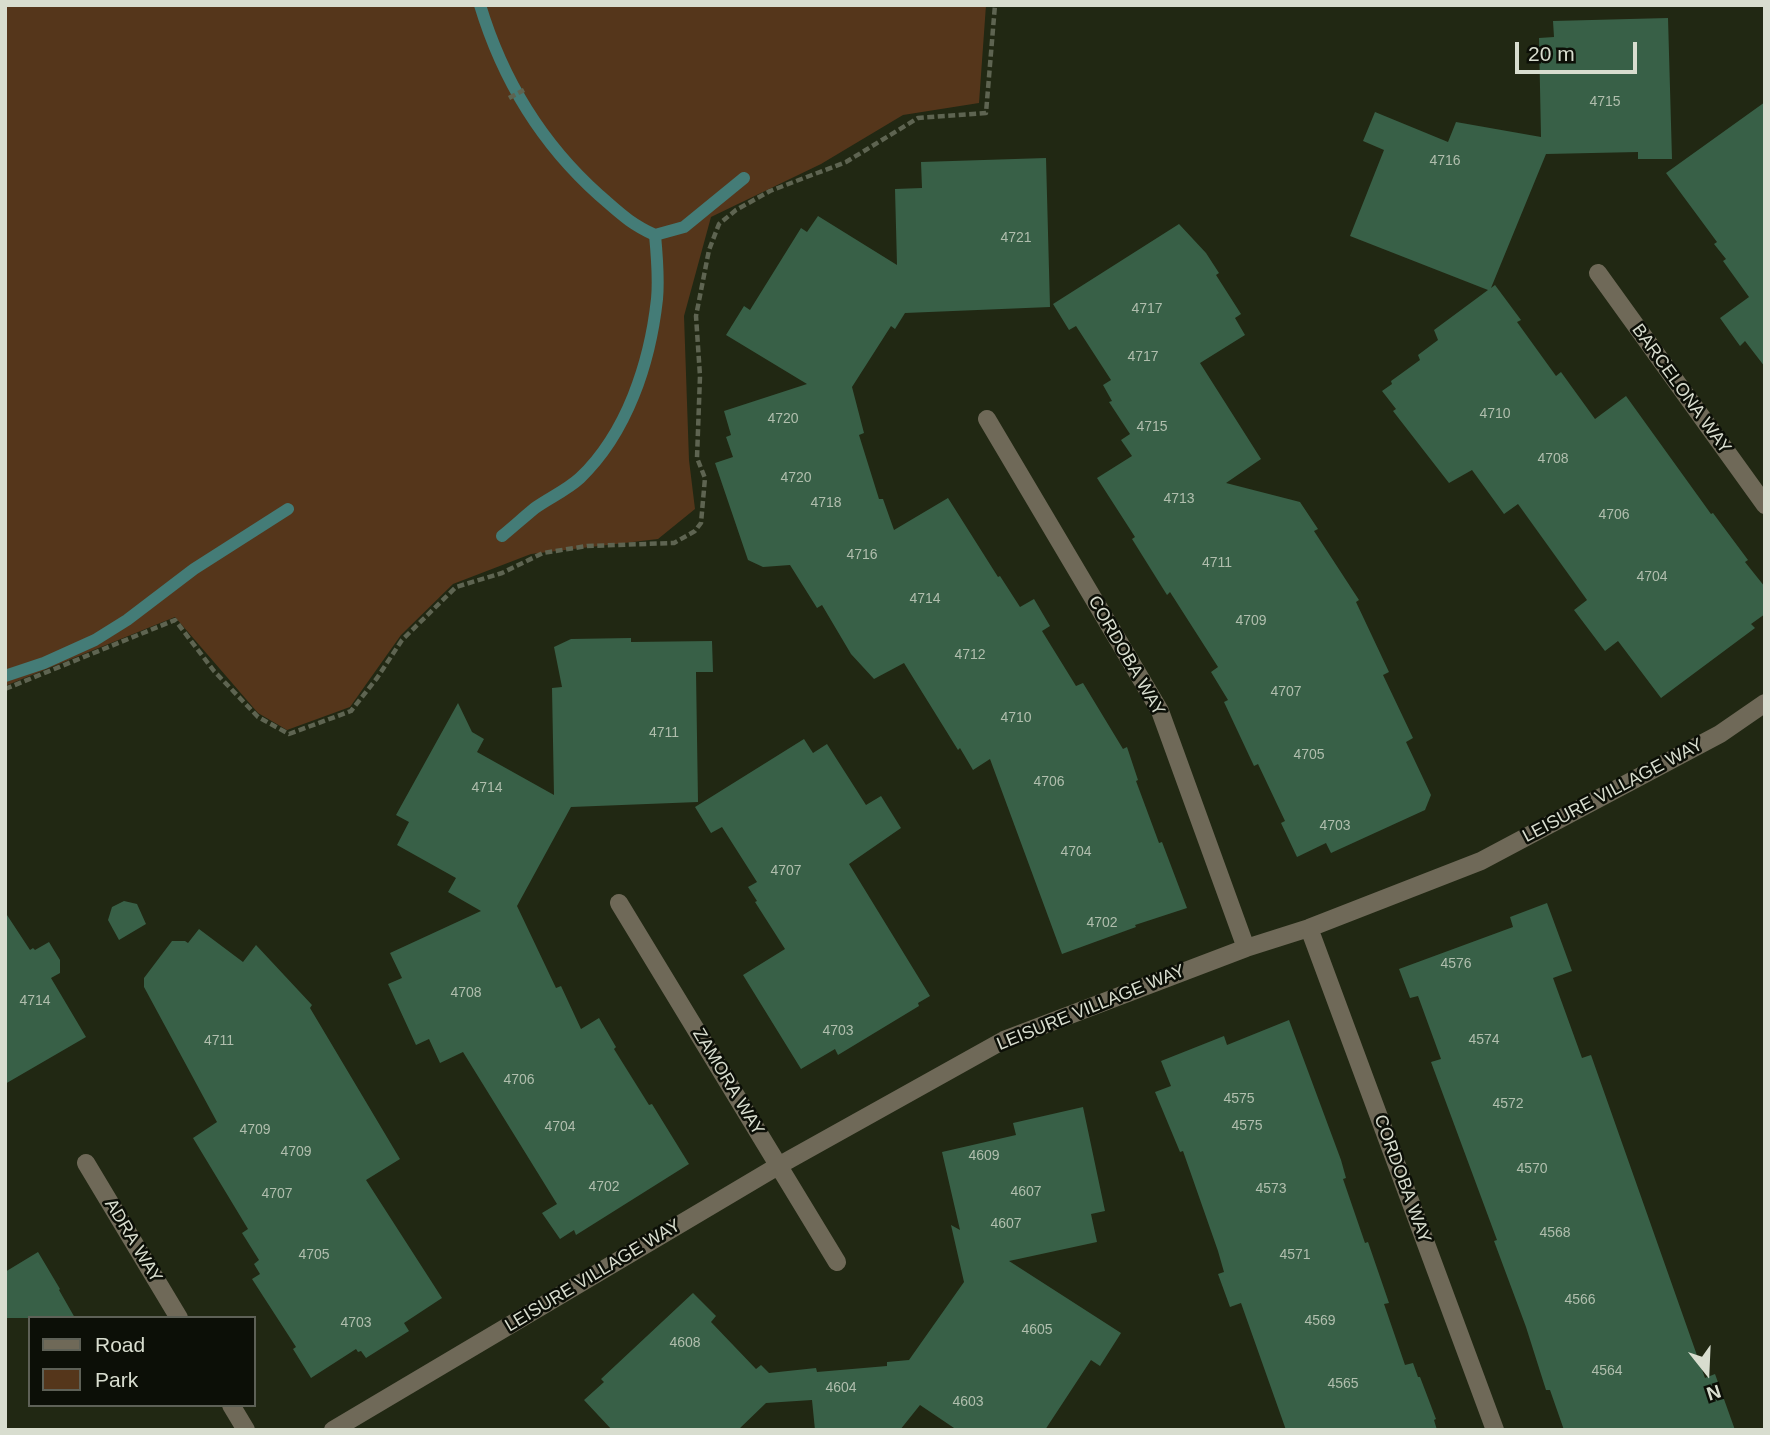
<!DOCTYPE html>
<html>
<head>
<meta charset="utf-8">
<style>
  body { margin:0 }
  #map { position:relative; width:1770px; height:1435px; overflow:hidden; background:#212813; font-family:Arial,sans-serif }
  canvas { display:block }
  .frame { position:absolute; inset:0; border:7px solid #d8ddcf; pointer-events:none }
  .legend { position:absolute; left:28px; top:1316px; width:228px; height:91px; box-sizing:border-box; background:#0c0f07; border:2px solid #5e6157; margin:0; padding:9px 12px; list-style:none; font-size:21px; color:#d8ddcf }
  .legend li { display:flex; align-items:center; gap:14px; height:35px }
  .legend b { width:35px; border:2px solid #5e6157 }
  .north { position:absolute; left:1672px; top:1337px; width:70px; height:70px; -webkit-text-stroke:5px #0c0f07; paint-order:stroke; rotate:162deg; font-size:19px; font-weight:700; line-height:28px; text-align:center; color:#d8ddcf }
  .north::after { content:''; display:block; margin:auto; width:24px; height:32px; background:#d8ddcf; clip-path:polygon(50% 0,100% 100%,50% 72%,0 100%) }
  .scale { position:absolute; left:1515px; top:42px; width:122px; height:32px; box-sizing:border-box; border:4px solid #d8ddcf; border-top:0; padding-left:9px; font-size:21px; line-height:24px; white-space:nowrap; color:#d8ddcf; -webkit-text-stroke:5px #0c0f07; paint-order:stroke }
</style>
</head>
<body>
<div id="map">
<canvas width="1770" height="1435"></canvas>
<div class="frame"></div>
<ul class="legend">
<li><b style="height:9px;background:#6f6958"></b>Road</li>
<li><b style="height:19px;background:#55361b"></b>Park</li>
</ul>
<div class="north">N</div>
<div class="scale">20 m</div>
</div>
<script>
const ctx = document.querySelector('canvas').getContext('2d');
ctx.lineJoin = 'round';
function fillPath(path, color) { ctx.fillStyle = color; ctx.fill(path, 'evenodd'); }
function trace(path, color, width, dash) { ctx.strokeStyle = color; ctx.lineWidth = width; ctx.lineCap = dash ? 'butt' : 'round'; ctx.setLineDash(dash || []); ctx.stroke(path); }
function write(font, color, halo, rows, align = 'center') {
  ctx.font = font + ' Arial,sans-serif'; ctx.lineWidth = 5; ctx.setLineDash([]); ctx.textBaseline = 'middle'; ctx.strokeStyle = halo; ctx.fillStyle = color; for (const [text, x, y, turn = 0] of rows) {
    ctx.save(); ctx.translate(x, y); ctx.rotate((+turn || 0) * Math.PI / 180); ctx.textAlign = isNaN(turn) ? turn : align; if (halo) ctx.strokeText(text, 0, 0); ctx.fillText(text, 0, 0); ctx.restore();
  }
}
fillPath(new Path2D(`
  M5 5H986L979 103 903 115 821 164 711 217 684 316 689 460 695 509 658 539 531 554 453 584 401 635 350 707 287 730 258 713 175 617 5 686Z`), '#55361b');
trace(new Path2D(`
  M480 5C502 78 542 144 599 195 620 213 629 223 655 235L684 227 744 178
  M502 536C513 527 524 517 535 508 549 498 567 490 580 478 627 433 650 363 657 299 659 278 657 256 655 235
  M5 676 44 663 95 640 127 620 194 569 288 509`), '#447c77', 12);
fillPath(new Path2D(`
  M1668 18 1672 159H1638V152L1546 154 1491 288 1495 285 1521 320 1517 322 1556 376 1561 372 1595 419 1626 396 1711 514 1713 513 1748 560 1745 562 1765 587V614L1751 624 1755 628 1661 698 1618 641 1605 651 1574 610 1587 600 1518 504 1504 514 1472 470 1449 483 1393 411 1396 409 1382 391 1392 384 1391 381 1420 360 1418 355 1438 340 1434 330 1488 290 1350 236 1384 150 1363 141 1375 112 1448 142 1456 122 1541 137 1539 38 1554 37 1553 21Z
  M1765 102V367L1745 341 1740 346 1720 318 1749 297 1723 261 1726 259 1714 244 1717 242 1666 173Z
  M1046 158 1050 307 905 313 895 329 891 326 852 387 864 433 859 435 879 499H883L894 530 948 498 998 577 1000 576 1020 607 1034 599 1050 626 1042 631 1076 686 1083 683 1123 749 1127 747 1138 780 1136 781 1159 843 1162 842 1187 908 1135 925 1136 927 1062 954 990 759 973 770 960 748 958 750 904 663 874 679 851 654 822 605 817 608 790 565 763 567 748 560 715 463 733 457 726 437 731 435 724 411 807 384 726 335 744 306 750 310 801 228 807 232 818 216 897 265 895 189 922 188 921 162Z
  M1179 224 1206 253 1219 273 1216 275 1241 314 1235 318 1245 335 1200 363 1261 459 1226 483 1300 502 1318 529 1314 531 1359 600 1356 602 1389 672 1383 675 1413 738 1406 742 1431 795 1425 810 1331 853 1326 843 1297 857 1281 823 1285 821 1258 764 1254 766 1224 702 1228 700 1211 672 1218 667 1170 592 1167 595 1132 539 1135 537 1097 478 1132 456 1121 440 1130 434 1109 402 1112 401 1103 385 1111 380 1076 326 1069 330 1053 304Z
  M631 638V642L712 641 713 672H696L698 802 571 807 517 906 556 988 561 986 581 1029 599 1018 616 1047 614 1049 649 1105 652 1104 689 1164 576 1235 574 1230 560 1239 542 1213 557 1204 463 1052 440 1063 429 1039 416 1045 388 984 402 978 390 953 481 911 448 892 456 878 397 845 409 822 396 815 458 703 472 732 484 739 477 752 554 795 552 688 562 687 554 647 571 639Z
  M804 739 813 753 827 744 866 805 881 796 901 828 849 864 930 996 918 1003 919 1006 838 1055 835 1049 801 1069 743 975 785 949 755 902 757 901 748 887 757 882 722 827 711 833 695 807Z
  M124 901 137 904 146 924 119 940 108 920 112 907Z
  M1547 903 1572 971 1553 978 1582 1058 1591 1055 1705 1378 1715 1374 1735 1430H1564L1550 1390H1546L1526 1327 1494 1241 1497 1240 1431 1062 1441 1059 1418 996 1410 998 1399 969 1513 927 1510 917Z
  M5 912 30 950 33 948 35 950 49 942 60 960V973L51 978 86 1037 5 1084Z
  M199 929 243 962 256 945 312 1005 310 1008 400 1159 366 1180 442 1298 404 1323 409 1331 366 1358 361 1351 358 1352 356 1349 311 1378 293 1349 296 1347 252 1279 260 1274 254 1264 259 1260 242 1233 248 1229 193 1138 217 1122 144 987V978L172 941H185L188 943Z
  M1289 1020 1341 1160 1346 1178 1343 1179 1365 1243 1368 1242 1389 1303 1384 1304 1405 1365 1413 1363 1418 1377H1420L1436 1419 1434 1420 1437 1430H1286L1241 1303 1230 1307 1218 1274 1224 1272 1218 1251 1183 1151 1180 1152 1155 1092 1171 1086 1161 1061 1224 1036 1227 1045Z
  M1083 1107 1105 1211 1091 1214 1097 1242 1009 1261 1121 1333 1100 1366 1091 1360 1045 1430H957L920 1405 900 1430H815L812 1400 766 1403 738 1430H612L584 1400 604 1382 601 1379 693 1293 716 1316 711 1322 756 1369 761 1365 769 1373 816 1368 817 1372 887 1366V1362L909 1360 964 1282 951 1225 960 1230 942 1152 1016 1135 1013 1123Z
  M38 1252 60 1289 59 1290 75 1318H5V1272Z`), '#386047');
trace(new Path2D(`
  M509 98 524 90
  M5 689 175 620 214 671 258 717 289 734 351 711 377 678 402 640 456 587 502 573 543 553 587 546 674 543 695 531 701 523 705 478 697 458 700 376 696 316 709 250 719 224 736 210 770 191 846 162 918 118 986 113 995 5`), '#5e6451', 4.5, [7, 3.5]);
trace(new Path2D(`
  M1598 273 1765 505
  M987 419 1160 711 1246 948
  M619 903 837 1262
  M1309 928 1495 1430
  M86 1163 179 1318
  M231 1405 246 1430
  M333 1430 778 1166 1004 1040 1246 948 1309 928 1481 861 1720 734 1765 703`), '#6f6958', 18);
write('14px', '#b0bead', null, [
  ["4715",1605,102],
  ["4716",1445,161],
  ["4721",1016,238],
  ["4717",1147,309],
  ["4717",1143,357],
  ["4710",1495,414],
  ["4720",783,419],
  ["4715",1152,427],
  ["4708",1553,459],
  ["4720",796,478],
  ["4713",1179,499],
  ["4718",826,503],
  ["4706",1614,515],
  ["4716",862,555],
  ["4711",1217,563],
  ["4704",1652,577],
  ["4714",925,599],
  ["4709",1251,621],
  ["4712",970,655],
  ["4707",1286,692],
  ["4710",1016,718],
  ["4711",664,733],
  ["4705",1309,755],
  ["4706",1049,782],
  ["4714",487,788],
  ["4703",1335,826],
  ["4704",1076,852],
  ["4707",786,871],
  ["4702",1102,923],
  ["4576",1456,964],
  ["4708",466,993],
  ["4714",35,1001],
  ["4703",838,1031],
  ["4574",1484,1040],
  ["4711",219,1041],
  ["4706",519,1080],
  ["4575",1239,1099],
  ["4572",1508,1104],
  ["4575",1247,1126],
  ["4704",560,1127],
  ["4709",255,1130],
  ["4709",296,1152],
  ["4609",984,1156],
  ["4570",1532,1169],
  ["4702",604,1187],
  ["4573",1271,1189],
  ["4607",1026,1192],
  ["4707",277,1194],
  ["4607",1006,1224],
  ["4568",1555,1233],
  ["4705",314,1255],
  ["4571",1295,1255],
  ["4566",1580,1300],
  ["4569",1320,1321],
  ["4703",356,1323],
  ["4605",1037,1330],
  ["4608",685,1343],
  ["4564",1607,1371],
  ["4565",1343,1384],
  ["4604",841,1388],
  ["4603",968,1402]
]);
write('18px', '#d8ddcf', '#0c0f07', [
  ["BARCELONA WAY",1681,389,54],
  ["CORDOBA WAY",1126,656,60],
  ["LEISURE VILLAGE WAY",1613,791,-28],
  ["LEISURE VILLAGE WAY",1091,1008,-22],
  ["ZAMORA WAY",728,1082,59],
  ["CORDOBA WAY",1402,1179,70],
  ["ADRA WAY",133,1241,59],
  ["LEISURE VILLAGE WAY",593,1276,-31]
]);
</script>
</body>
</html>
